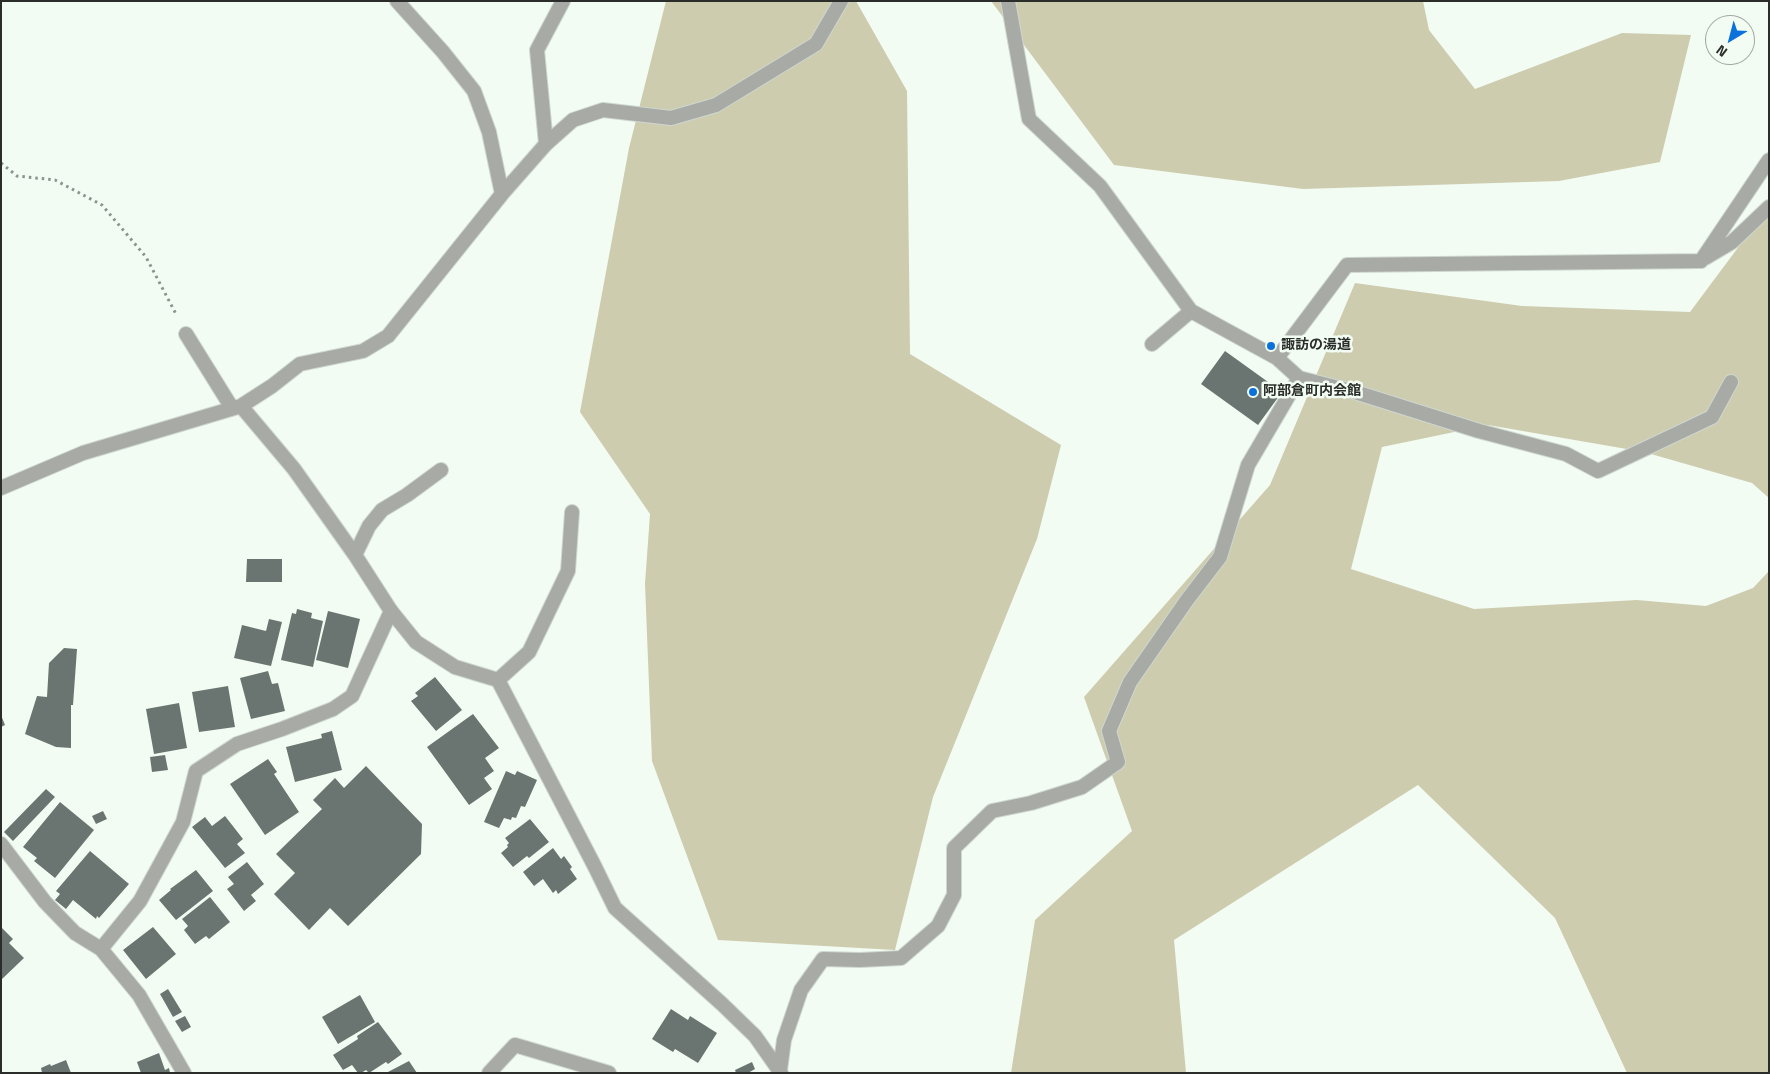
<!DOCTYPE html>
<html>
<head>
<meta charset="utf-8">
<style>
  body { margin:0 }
  #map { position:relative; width:1770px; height:1074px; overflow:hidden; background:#f2fcf3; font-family:"Titillium Web",sans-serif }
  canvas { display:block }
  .frame { position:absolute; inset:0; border:2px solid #2a2d2a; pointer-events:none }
  .north { position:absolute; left:1705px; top:15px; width:50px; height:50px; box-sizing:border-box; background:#f2fcf3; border:1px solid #a2a9a3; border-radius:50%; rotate:217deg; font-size:14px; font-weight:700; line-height:20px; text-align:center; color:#2a2d2a }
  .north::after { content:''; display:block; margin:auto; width:18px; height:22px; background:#0a72da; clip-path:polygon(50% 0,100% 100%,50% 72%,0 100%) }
</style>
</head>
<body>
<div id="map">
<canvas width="1770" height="1074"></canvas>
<div class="frame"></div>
<div class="north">N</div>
</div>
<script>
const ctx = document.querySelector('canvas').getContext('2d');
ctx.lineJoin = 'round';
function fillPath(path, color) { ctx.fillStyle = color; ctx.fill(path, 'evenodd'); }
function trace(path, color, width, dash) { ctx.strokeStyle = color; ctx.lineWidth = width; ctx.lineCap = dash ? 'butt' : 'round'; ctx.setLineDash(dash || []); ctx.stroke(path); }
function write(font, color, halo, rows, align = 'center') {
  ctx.font = font + ' "Titillium Web","Noto Sans JP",sans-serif'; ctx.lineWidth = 5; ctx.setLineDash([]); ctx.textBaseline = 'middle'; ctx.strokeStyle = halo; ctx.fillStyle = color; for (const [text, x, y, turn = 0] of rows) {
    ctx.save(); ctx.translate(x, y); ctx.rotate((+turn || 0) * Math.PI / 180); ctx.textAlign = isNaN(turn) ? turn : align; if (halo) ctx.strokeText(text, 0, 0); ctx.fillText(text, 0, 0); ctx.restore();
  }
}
fillPath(new Path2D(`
  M666 1H856L907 91 910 354 1061 445 1037 539 933 797 895 950 718 940 652 761 645 584 650 514 580 412 629 148Z
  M991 1H1423L1429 30 1475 89 1622 33 1691 35 1660 162 1559 181 1303 189 1114 165Z
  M1769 206V498L1752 483 1644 452 1488 425 1382 447 1351 569 1474 609 1637 600 1706 606 1753 588 1769 571V1073H1627L1555 918 1418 785 1174 940 1186 1073H1011L1035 920 1132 831 1084 697 1270 485 1355 283 1522 306 1690 312Z`), '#ceccaf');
fillPath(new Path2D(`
  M1225 351 1282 392 1258 425 1201 384Z
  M247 559H282V582H246Z
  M297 609 312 613 311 618 323 621 313 667 281 660 292 613 296 614Z
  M328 611 360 619 348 668 316 660Z
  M269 619 282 622 271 666 234 658 242 625 266 631Z
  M64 648 77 649 73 705H71V748L56 747 25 734 37 696 47 697 49 663Z
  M268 671 272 684 278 683 285 711 251 719 240 678Z
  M435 677 462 710 436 731 411 701 418 696 415 693Z
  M228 686 235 727 199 732 192 692Z
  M179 703 187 748 154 754 146 709Z
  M473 714 499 748 485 758 494 771 484 778 492 789 469 805 427 747Z
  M1 715 5 725 1 727Z
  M332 731 342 770 295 782 286 747 322 738 321 734Z
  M165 755 168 770 152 772 150 757Z
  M268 759 277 772 274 774 299 812 265 835 230 784Z
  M366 766 422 824 421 854 348 926 330 908 309 930 274 894 295 873 276 854 322 809 313 800 335 778 344 788Z
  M506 771 515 775 517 771 537 780 525 807 521 806 516 818 512 817 511 820 504 818 499 828 484 822Z
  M46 789 55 797 13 841 4 832Z
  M60 802 94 830 55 878 34 861 37 858 23 847Z
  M103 811 107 819 96 824 92 816Z
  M225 816 243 839 237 844 245 853 225 868 192 827 205 817 212 826Z
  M530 819 549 842 529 858 527 856 513 867 501 853 508 847 507 845 509 843 505 838Z
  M553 848 561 859 564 856 572 867 570 869 577 879 558 894 556 890 553 893 543 879 534 886 523 872Z
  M90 851 129 884 99 918 97 916 96 919 73 900 66 909 55 900 60 894 56 891Z
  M247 862 264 884 251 895 256 901 244 911 227 889 234 884 228 877Z
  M196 870 213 891 176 920 159 900 171 890 170 889Z
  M210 897 230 922 209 939 206 936 195 944 184 930 188 926 182 919Z
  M1 927 13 939 9 943 24 958 1 980Z
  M153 927 176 954 146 979 123 950Z
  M168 989 182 1012 173 1017 160 994Z
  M360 995 375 1022 338 1044 322 1017Z
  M671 1009 688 1020 690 1016 717 1033 698 1063 675 1049 673 1052 652 1039Z
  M185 1016 191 1027 182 1032 175 1021Z
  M378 1022 402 1054 388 1064 386 1062 369 1073 366 1070 361 1073H358L352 1065 343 1070 333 1055 358 1039 357 1036Z
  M159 1053 165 1070 169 1068 170 1073H141L137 1062Z
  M66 1060 71 1073H42L41 1068 50 1064 51 1066Z
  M409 1061 417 1073H386Z
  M752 1062 755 1069 748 1073H736L735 1070Z`), '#6a7571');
const service = new Path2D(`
  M546 144 537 50 563 1
  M186 334 232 408
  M1152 344 1191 311
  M1299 378 1355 392 1479 431 1566 454 1598 471 1712 417 1731 382
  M1 844 45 902 75 933 101 949 139 995 184 1073
  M101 949 140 901 183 822 196 771 237 744 282 729 333 709 352 696 391 611`);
const minor = new Path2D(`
  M397 1 443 52 474 91 489 132 502 194
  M1008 1 1029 119 1100 186 1191 311 1277 358 1347 265 1701 261 1769 160
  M1705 258 1732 242 1769 207
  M241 406 294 469 355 555 391 611 416 642 455 667 498 680 595 867 615 908 722 1004 755 1036 781 1073
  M1 488 83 453 241 406 272 386 300 364 363 351 388 336 502 194 546 144 573 120 603 110 671 118 716 105 816 44 841 1
  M355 555 369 526 382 510 407 495 441 470
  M498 680 529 652 568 571 572 512
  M780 1070 784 1040 801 990 823 959 860 960 901 958 938 926 954 895V848L992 811 1031 803 1082 787 1118 762 1109 731 1130 682 1187 600 1220 557 1248 465 1299 378 1277 358
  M489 1073 515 1045 609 1073`);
trace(service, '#ced7cf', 16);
trace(minor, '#ced7cf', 16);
trace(new Path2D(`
  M1 163 17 176 55 180 102 205 146 257 176 314`), '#8c928d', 3, [2.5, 4]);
trace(service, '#a8aaa5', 14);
trace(minor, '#a8aaa5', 14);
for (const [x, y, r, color] of [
  [1271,346,5,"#0a72da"],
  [1253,392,5,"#0a72da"]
]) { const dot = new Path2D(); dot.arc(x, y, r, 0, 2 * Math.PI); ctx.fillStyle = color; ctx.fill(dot); trace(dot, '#f2fcf3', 2); }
write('bold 14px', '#2a2d2a', '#f2fcf3', [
  ["諏訪の湯道",1281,346],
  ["阿部倉町内会館",1263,392]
], 'left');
</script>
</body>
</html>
